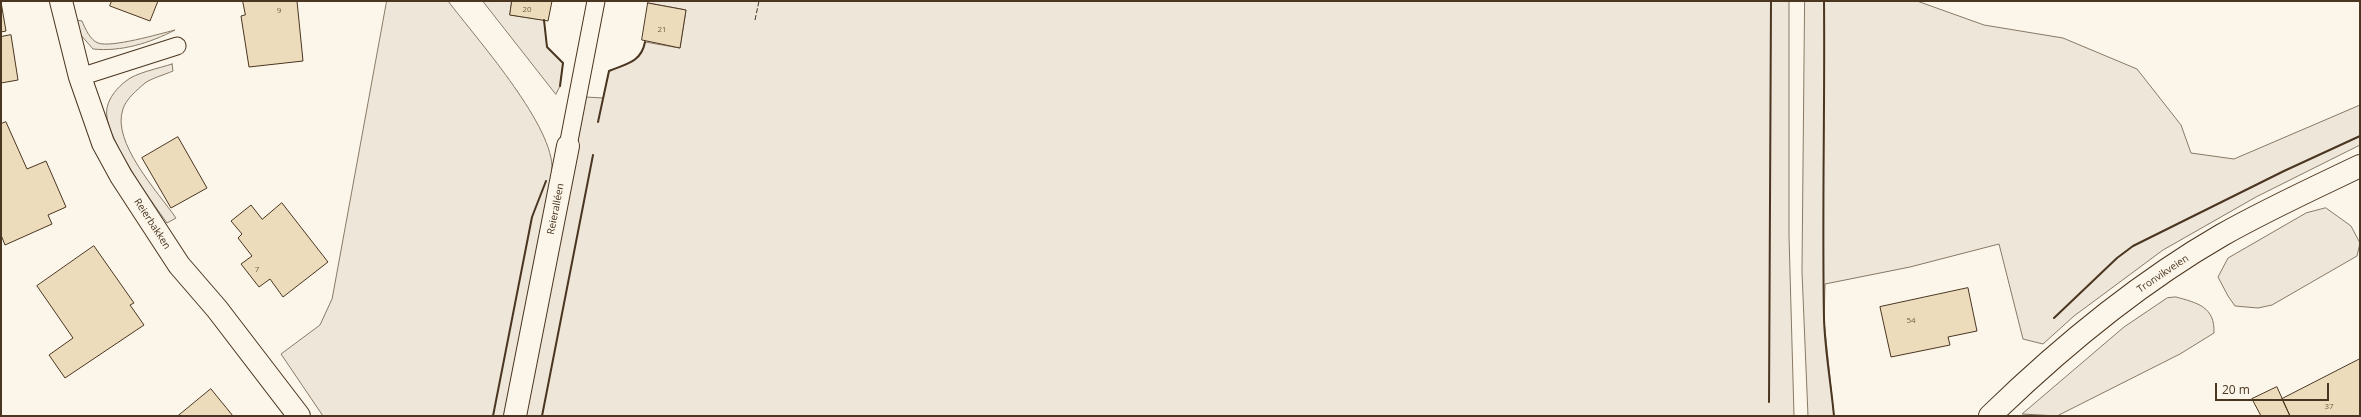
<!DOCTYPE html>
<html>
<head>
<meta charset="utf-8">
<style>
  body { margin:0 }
  #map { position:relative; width:2361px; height:417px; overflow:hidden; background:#fbf6e9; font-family:"Open Sans",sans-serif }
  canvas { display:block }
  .frame { position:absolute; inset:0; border:2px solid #4a3520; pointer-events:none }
  .scale { position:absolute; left:2215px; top:383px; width:114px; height:18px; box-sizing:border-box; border:2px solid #4a3520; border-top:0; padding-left:5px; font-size:12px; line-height:14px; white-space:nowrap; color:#4a3520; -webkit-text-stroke:3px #fbf6e9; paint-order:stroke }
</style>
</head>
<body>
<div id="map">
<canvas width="2361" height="417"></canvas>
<div class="frame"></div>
<div class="scale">20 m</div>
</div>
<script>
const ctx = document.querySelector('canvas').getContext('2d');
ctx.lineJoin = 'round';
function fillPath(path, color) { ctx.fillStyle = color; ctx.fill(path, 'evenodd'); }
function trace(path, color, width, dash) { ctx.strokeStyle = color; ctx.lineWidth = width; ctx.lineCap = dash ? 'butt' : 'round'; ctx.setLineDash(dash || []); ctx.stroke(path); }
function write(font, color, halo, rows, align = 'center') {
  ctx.font = font + ' "Open Sans",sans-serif'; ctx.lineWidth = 3; ctx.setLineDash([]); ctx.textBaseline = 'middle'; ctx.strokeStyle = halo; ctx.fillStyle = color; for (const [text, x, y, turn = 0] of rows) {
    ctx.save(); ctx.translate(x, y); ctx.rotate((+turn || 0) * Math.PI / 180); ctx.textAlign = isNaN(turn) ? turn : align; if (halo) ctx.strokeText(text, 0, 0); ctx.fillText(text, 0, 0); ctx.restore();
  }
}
const green = new Path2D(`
  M387 1H448C476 38 550 121 552 166 552 177 549 189 548 200L508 416H323L281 354 320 325 332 299Z
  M483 1H512L510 15 544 20 547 47 563 63 560 86 556 94Z
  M647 1H1789V236L1794 416H526L586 97 603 98 609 71C626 64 641 63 645 42L680 48 686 10 648 3Z
  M1805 1H1917L1984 25 2063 38 2137 69 2181 125 2191 153 2234 159 2360 105V145L2256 197 2163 250 2074 316 2043 344 2023 339 1999 244 1910 267 1825 284 1824 320 1834 416H1808L1802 272Z
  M76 20 82 21C85 28 90 40 98 43 111 48 159 34 175 30 150 43 121 52 93 49L80 34Z
  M172 64 173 71C164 75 152 78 145 83 137 90 126 99 123 109 111 142 158 192 176 218L167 223C152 202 101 132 107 108 109 97 118 87 126 81 135 73 160 68 172 64Z
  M2326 208 2351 226 2360 243 2357 256 2272 305 2258 308 2235 306 2228 296 2218 277 2228 258 2306 213Z
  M2176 297C2198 303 2215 307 2214 333L2180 354 2057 416 2022 414 2124 327 2167 298Z`);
fillPath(green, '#ede6d9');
trace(green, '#887966', 1);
const building = new Path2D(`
  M112 1H158L150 21 110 6Z
  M243 1H297L303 61 249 67 241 16 245 15Z
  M512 1H552L548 21 510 15Z
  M1 2 6 31 1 32Z
  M648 3 686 10 680 48 642 40Z
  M11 35 18 80 1 83V37Z
  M6 122 27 169 46 161 66 207 48 215 52 224 5 245 1 235V124Z
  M178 137 207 188 171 208 142 158Z
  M282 203 328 262 283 297 270 279 259 287 241 264 252 256 238 238 242 234 231 221 251 205 262 219Z
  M94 246 134 303 130 305 144 325 65 378 49 355 73 338 37 286Z
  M1968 288 1977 331 1948 337 1950 345 1891 357 1880 307Z
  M2360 359V416H2290L2282 399Z
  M2277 387 2290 416H2261L2252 399Z
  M211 389 233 416H178Z`);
fillPath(building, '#ecdcbc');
trace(building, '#4a3520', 1);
const service = new Path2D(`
  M80 77 177 46
  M568 146 596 1`);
const minor = new Path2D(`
  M61 1 80 77 103 143 121 176 179 265 217 309 299 416
  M515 416 568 146`);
const tertiary = new Path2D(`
  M1990 416C2060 348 2137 284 2222 235 2266 210 2314 188 2360 166`);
trace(service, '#4a3520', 19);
trace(minor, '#4a3520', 24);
trace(tertiary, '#4a3520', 24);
trace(service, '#fbf6e9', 17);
trace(minor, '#fbf6e9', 22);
trace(tertiary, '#fbf6e9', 22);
trace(new Path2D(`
  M755 20 759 1`), '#4a3520', 1, [5, 2]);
trace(new Path2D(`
  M1824 1C1825 107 1822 213 1824 319 1825 351 1831 384 1834 416
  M544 20 547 47 563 63 560 86
  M598 122 609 71C625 64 641 63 645 42
  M2054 318 2117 258 2133 246 2284 171 2360 136
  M1769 402 1771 1
  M493 416 532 217 546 181
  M542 416 593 155`), '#4a3520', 2);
write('8px', '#725f47', null, [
  ["20",527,10],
  ["9",279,11],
  ["21",662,30],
  ["7",257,270],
  ["54",1911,321],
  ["37",2329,407]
]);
write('10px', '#4a3520', '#fbf6e9', [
  ["Reieralléen",556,209,-79],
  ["Reierbakken",152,224,57],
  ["Tronvikveien",2163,274,-34]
]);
</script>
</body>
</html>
